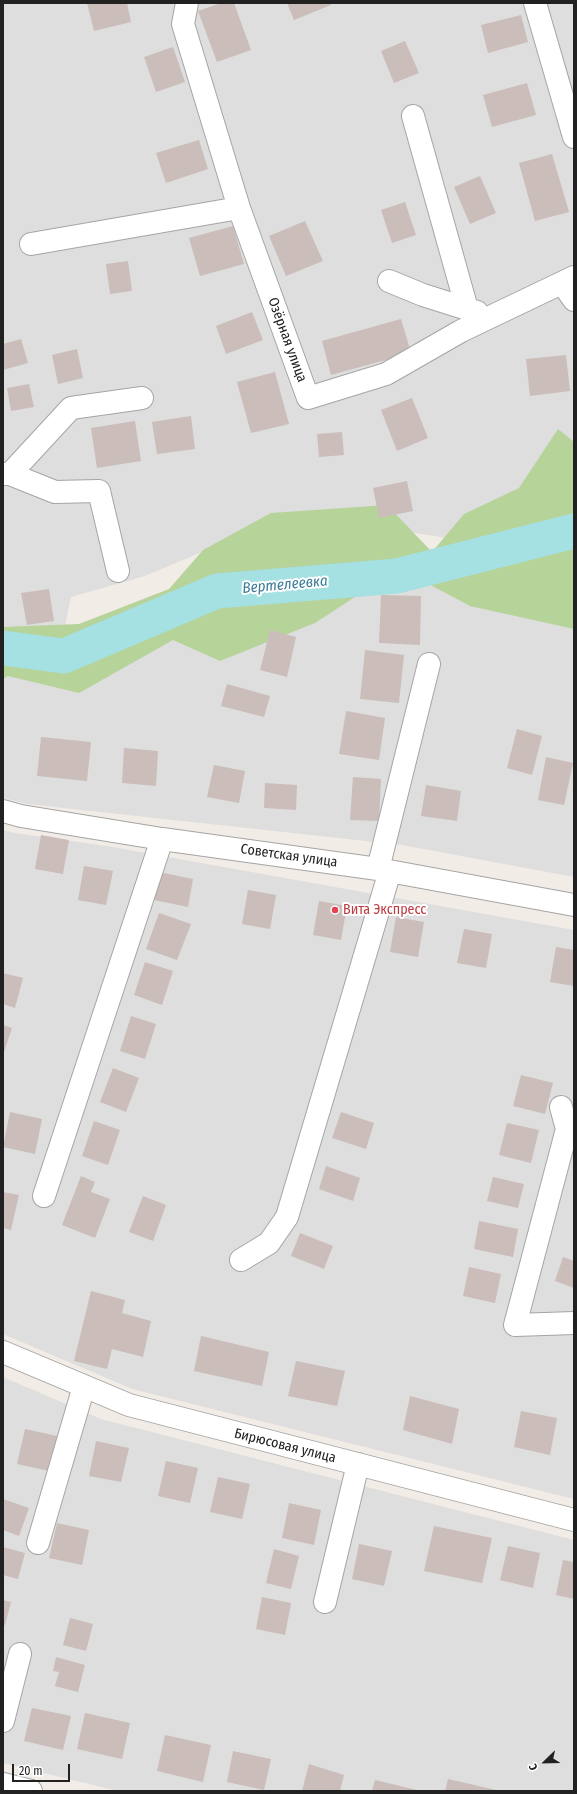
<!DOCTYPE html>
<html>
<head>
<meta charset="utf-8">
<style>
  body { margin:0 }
  #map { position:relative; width:577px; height:1794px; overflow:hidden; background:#f2ece7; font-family:"Fira Sans Condensed",sans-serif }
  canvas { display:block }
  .frame { position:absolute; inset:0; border:4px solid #212121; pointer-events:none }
  .north { position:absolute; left:525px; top:1742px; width:40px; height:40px; -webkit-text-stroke:3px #fff; paint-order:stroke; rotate:247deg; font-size:11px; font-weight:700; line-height:16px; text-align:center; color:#212121 }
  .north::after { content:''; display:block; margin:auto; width:14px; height:18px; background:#212121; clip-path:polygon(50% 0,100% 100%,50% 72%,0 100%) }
  .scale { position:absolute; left:12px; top:1764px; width:58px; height:18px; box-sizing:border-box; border:2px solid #212121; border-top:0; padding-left:5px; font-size:12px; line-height:14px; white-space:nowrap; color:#212121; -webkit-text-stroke:3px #fff; paint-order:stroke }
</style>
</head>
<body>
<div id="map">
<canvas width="577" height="1794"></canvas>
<div class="frame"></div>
<div class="north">С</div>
<div class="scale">20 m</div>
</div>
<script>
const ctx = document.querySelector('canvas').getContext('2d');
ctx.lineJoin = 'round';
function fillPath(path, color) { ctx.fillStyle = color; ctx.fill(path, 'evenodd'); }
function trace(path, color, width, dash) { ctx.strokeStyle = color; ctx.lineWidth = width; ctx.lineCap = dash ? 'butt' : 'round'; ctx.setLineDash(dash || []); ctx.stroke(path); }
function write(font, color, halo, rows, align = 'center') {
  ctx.font = font + ' "Fira Sans Condensed",sans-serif'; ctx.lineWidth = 4; ctx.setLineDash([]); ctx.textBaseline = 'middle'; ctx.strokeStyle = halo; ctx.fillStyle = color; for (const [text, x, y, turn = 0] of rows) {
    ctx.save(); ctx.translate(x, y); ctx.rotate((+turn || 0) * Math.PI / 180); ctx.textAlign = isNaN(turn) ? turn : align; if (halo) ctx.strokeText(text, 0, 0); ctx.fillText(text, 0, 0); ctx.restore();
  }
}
fillPath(new Path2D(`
  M3 3H574V492L487 544 408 532 294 513 145 576 71 597 64 630 24 636 3 626Z
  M456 581 574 609V877L402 845 27 804 3 798V671L259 601Z
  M3 830 15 833 107 846 574 930V1499L132 1389 3 1334Z
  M3 1377 101 1419 574 1540V1791H118L3 1763Z`), '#dfdede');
fillPath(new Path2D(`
  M558 429 574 442V629L470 606 419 579 364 591 315 623 220 661 173 640 79 693 8 676 3 679V627L79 624 169 589 203 550 271 513 387 505 432 552 464 514 519 488Z`), '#b6d399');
trace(new Path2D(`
  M3 648 64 656 217 591 397 576 574 531`), '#a5e0e2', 35);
fillPath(new Path2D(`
  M87 3H127L131 22 94 31Z
  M221 3H234L251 50 217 62 198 11Z
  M287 3H330L331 5 294 20Z
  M521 15 528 42 488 53 481 25Z
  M405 41 419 73 394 83 381 51Z
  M173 47 185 82 156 92 144 57Z
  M527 83 536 115 492 127 483 95Z
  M199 140 208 169 166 183 156 153Z
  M552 154 569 212 535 221 519 163Z
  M480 176 496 213 470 224 454 187Z
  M405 202 416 235 392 243 381 210Z
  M305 221 323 261 286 276 269 236Z
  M233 226 244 264 200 276 189 238Z
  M128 261 132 291 110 294 106 264Z
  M252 312 263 340 226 354 216 326Z
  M401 319 411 353 331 375 322 341Z
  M21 339 28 363 3 370V344Z
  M77 349 83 378 58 384 52 355Z
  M566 355 570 391 530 396 526 359Z
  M275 372 289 424 251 433 237 382Z
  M29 384 34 407 11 411 7 388Z
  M412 398 428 438 397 451 381 410Z
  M191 416 195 449 157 454 152 422Z
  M135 421 141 461 97 468 91 428Z
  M342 432 344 455 319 457 317 434Z
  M407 481 413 511 379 518 373 488Z
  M49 589 54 621 27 625 21 593Z
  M381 595 421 596 420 645 379 643Z
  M270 630 296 637 287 677 260 670Z
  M365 650 404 655 399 703 360 699Z
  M227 684 270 696 264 717 221 706Z
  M346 711 385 718 379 760 339 754Z
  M517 729 542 736 532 775 507 768Z
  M41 737 91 742 87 781 37 776Z
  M124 748 158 751 156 786 122 783Z
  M546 757 573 763 564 805 538 800Z
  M214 765 245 771 239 803 207 797Z
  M353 777 381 779 379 821 350 820Z
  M265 783 297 785 296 810 264 808Z
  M426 785 461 791 457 821 421 816Z
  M41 835 69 840 63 874 35 869Z
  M84 866 113 871 106 905 78 900Z
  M159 872 193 879 188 907 154 900Z
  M248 890 276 895 270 929 242 924Z
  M319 901 347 906 341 940 313 935Z
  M159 913 191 924 177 960 146 949Z
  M396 917 424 922 418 957 390 952Z
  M464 929 492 934 486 968 457 963Z
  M556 947 574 950V986L550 982Z
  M145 962 173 971 162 1005 134 995Z
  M3 973 23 978 15 1008 3 1004Z
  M131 1016 156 1024 145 1059 120 1051Z
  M3 1025 12 1028 3 1055Z
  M113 1068 139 1078 126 1112 100 1102Z
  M521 1075 553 1083 545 1114 513 1106Z
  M10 1112 42 1119 35 1154 3 1147Z
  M341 1112 374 1123 366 1149 332 1138Z
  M94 1121 120 1130 108 1165 82 1156Z
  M507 1123 539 1130 531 1163 499 1155Z
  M326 1166 360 1178 353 1201 319 1189Z
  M81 1176 95 1182 91 1192 110 1199 95 1238 62 1225Z
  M493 1177 524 1184 518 1208 487 1201Z
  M3 1192 19 1195 11 1230 3 1228Z
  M143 1196 166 1205 153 1241 129 1232Z
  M479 1221 518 1229 513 1257 474 1249Z
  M300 1233 333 1246 324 1269 291 1256Z
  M563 1257 574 1261V1288L555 1281Z
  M469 1267 501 1274 495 1303 463 1296Z
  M91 1291 125 1300 122 1313 151 1321 143 1357 112 1349 107 1369 74 1361Z
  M201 1336 269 1352 262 1386 194 1371Z
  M296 1361 345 1371 337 1406 288 1396Z
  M410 1396 459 1409 452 1444 403 1430Z
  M521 1411 557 1418 550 1455 514 1447Z
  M25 1429 57 1436 49 1471 17 1464Z
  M96 1441 129 1448 121 1482 89 1476Z
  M166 1461 198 1468 190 1503 158 1496Z
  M218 1477 250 1484 242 1519 210 1512Z
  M3 1499 29 1508 19 1536 3 1530Z
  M289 1503 321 1510 314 1545 282 1538Z
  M57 1523 89 1530 82 1565 49 1558Z
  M434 1526 492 1538 482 1583 424 1571Z
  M359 1544 392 1551 384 1586 352 1579Z
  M508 1546 540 1553 533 1588 500 1580Z
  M3 1547 25 1553 18 1579 3 1575Z
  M274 1549 299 1556 291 1589 266 1583Z
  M563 1560 574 1562V1599L556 1595Z
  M262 1597 291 1603 285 1635 256 1629Z
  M3 1600 11 1602 5 1625 3 1624Z
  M70 1618 93 1624 86 1651 63 1645Z
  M56 1657 85 1665 78 1692 55 1686 59 1672 53 1671Z
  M32 1708 71 1716 63 1750 24 1741Z
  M85 1713 130 1723 122 1759 77 1749Z
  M165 1735 211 1745 203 1782 157 1771Z
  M233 1751 271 1759 264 1790 227 1782Z
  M309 1764 344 1775 340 1791H302Z
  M448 1779 496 1790V1791H445Z
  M375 1780 417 1790 416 1791H372Z`), '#cabdba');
const minor = new Path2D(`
  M187 3 183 24 239 208 308 398 386 374 461 331 574 277
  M535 3 574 137
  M413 116 467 309
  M31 244 239 208
  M389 281 423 295 477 312
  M562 283 574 300
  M3 474H10L71 408 142 398
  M10 474 55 492 99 491 118 571
  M3 811 21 816 162 839 378 869 574 905
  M378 869 429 664
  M561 1107 567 1129 515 1325 574 1323
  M44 1196 162 839
  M241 1260 269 1243 287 1217 390 871
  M3 1352 129 1405 574 1520
  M38 1543 84 1386
  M325 1602 358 1464
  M3 1721 20 1654
  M3 1784 31 1791`);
trace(minor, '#a5a5a5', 24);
trace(minor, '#fff', 22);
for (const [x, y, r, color] of [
  [335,910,4,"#e0444e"]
]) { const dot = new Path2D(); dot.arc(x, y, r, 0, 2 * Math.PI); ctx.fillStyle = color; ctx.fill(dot); trace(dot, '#fff', 1.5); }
write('14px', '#212121', '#fff', [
  ["Озёрная улица",287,340,70],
  ["Советская улица",289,856,8],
  ["Бирюсовая улица",285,1446,14]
]);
write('14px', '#be3a42', '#fff', [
  ["Вита Экспресс",343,910]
], 'left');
write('italic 15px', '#3b7b97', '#fff', [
  ["Вертелеевка",285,585,-5]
]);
</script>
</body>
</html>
